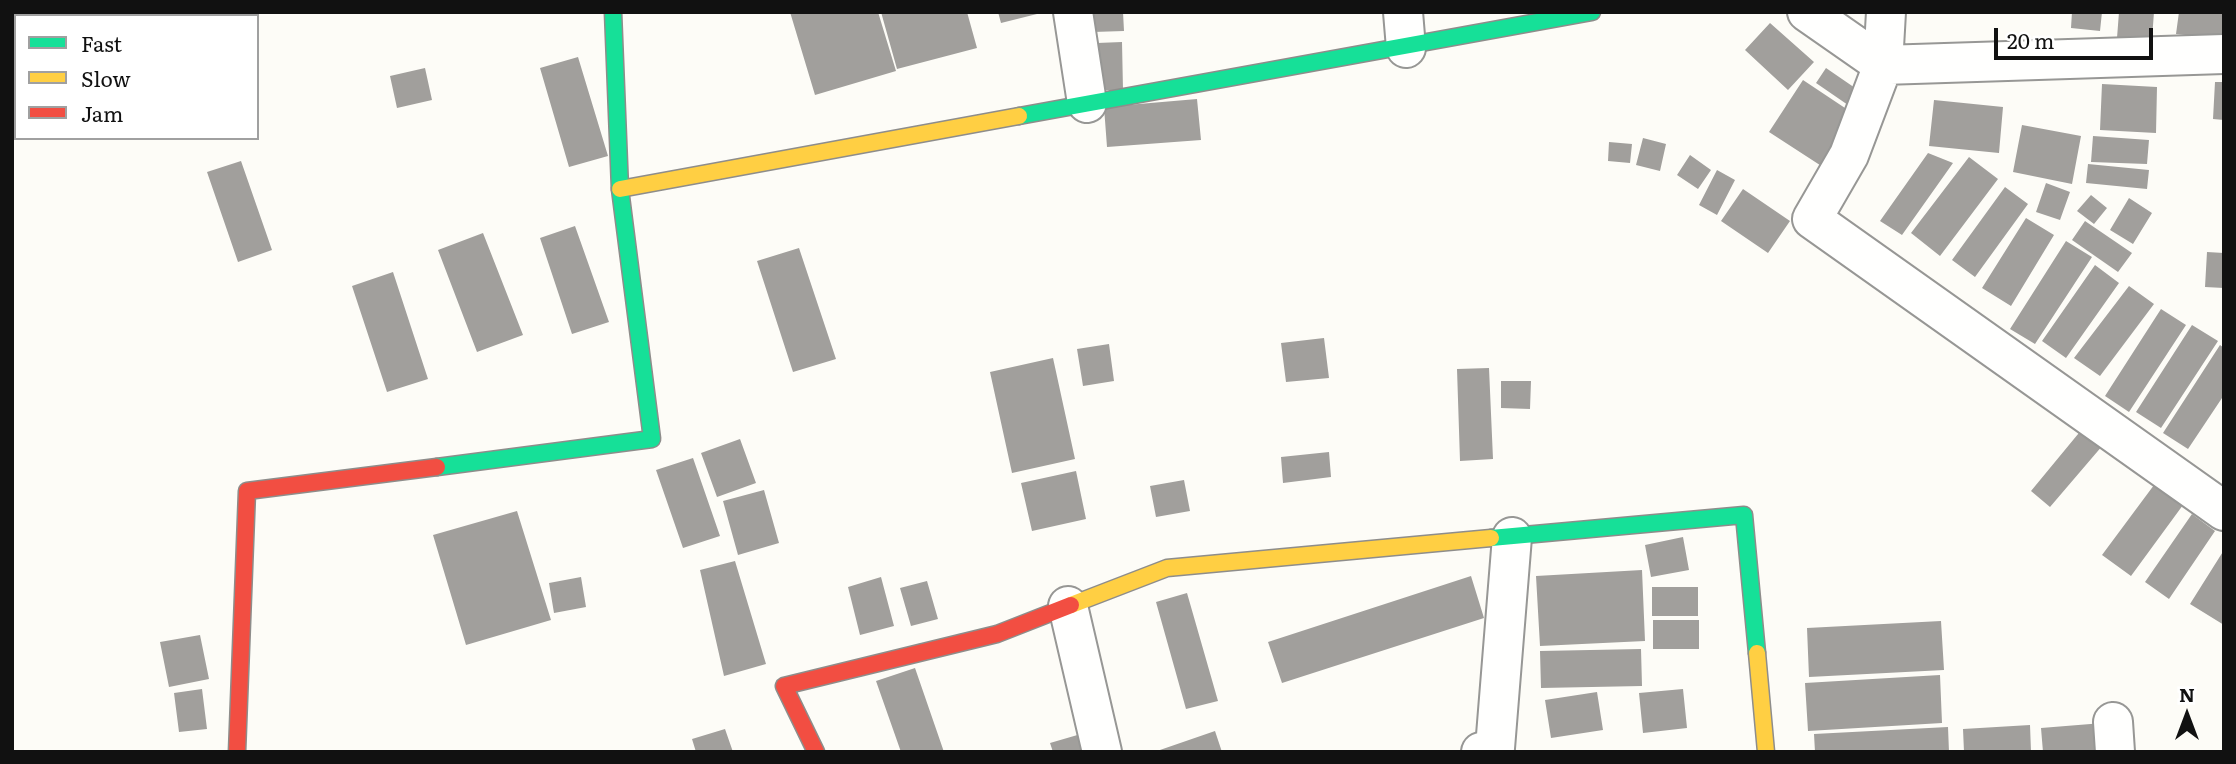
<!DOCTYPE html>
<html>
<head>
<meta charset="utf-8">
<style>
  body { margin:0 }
  #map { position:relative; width:2236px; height:764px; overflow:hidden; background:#fdfcf7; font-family:Literata,serif }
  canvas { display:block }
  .frame { position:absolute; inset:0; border:14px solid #111; pointer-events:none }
  .legend { position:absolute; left:14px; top:14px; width:245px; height:126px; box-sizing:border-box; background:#fff; border:2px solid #a0a0a0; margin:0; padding:9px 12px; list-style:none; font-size:21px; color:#111 }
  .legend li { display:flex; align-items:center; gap:14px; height:35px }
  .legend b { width:35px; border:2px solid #a0a0a0 }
  .north { position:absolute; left:2152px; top:680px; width:70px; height:70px; -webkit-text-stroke:5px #fff; paint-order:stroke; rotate:0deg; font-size:19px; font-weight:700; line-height:28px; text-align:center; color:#111 }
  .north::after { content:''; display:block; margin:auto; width:24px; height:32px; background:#111; clip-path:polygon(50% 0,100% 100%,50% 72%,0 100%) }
  .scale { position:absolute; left:1994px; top:28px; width:159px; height:32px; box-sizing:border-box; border:4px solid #111; border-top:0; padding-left:9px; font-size:21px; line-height:24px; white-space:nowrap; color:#111; -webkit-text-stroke:5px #fff; paint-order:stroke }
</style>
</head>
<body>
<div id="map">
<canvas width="2236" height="764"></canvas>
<div class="frame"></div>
<ul class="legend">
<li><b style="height:9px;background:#16e098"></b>Fast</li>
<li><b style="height:9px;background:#ffcf43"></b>Slow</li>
<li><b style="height:9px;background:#f24e42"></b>Jam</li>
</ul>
<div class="north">N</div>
<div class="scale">20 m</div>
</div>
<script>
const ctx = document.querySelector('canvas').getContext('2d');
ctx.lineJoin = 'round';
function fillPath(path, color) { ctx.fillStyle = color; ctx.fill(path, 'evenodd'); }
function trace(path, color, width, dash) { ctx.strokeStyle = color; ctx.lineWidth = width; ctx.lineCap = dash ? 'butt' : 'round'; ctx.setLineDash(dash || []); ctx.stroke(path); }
fillPath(new Path2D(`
  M790 12H878L896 71 815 95Z
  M881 12H967L977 48 897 69Z
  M998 12H1041V13L1001 23Z
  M1091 12H1123L1124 31 1093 32Z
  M2072 12H2102L2100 31 2071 28Z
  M2119 12H2154L2152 39 2117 38Z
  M2179 12H2224V39L2176 34Z
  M1770 23 1814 62 1788 90 1745 50Z
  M1122 42 1123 90H1099L1097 43Z
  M578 57 608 156 569 167 540 68Z
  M425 68 432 100 397 108 390 76Z
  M1826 68 1874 101 1864 116 1816 83Z
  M1803 80 1860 118 1826 169 1769 132Z
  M2215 82H2224V120L2213 119Z
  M2102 84 2157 87 2156 133 2100 130Z
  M1197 99 1201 140 1107 147 1104 107Z
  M1934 100 2003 107 1999 153 1929 146Z
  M2022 125 2081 136 2072 184 2013 172Z
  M2093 136 2149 140 2147 164 2091 162Z
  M1643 138 1666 144 1660 171 1636 165Z
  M1609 142 1632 144 1630 163 1608 161Z
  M1928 153 1953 163 1902 235 1880 221Z
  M1690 155 1711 170 1698 189 1677 175Z
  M1969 157 1998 179 1940 256 1911 233Z
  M241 161 272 250 238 262 207 172Z
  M2088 164 2149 170 2147 189 2086 183Z
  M1717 170 1735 180 1717 215 1699 205Z
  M2046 183 2070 192 2060 220 2036 212Z
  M2005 187 2028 204 1975 277 1952 260Z
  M1743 189 1790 221 1768 253 1721 221Z
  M2091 195 2107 208 2094 224 2077 211Z
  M2129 198 2152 213 2133 244 2110 230Z
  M2026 218 2054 235 2011 306 1982 288Z
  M2085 221 2132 253 2118 272 2072 240Z
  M575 226 609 322 572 334 540 238Z
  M483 233 523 335 477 352 438 250Z
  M2066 241 2092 257 2035 344 2010 329Z
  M799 248 836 359 793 372 757 261Z
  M2207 252 2224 253V288L2205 287Z
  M2095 265 2119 283 2066 358 2042 341Z
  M393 272 428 379 387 392 352 286Z
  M2129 286 2154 304 2100 376 2074 358Z
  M2161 309 2186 325 2129 412 2105 396Z
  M2192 325 2218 341 2161 428 2136 412Z
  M1324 338 1329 378 1286 382 1281 343Z
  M1109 344 1114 381 1083 386 1077 349Z
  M2220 345 2224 348V395L2188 449 2163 433Z
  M1053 358 1075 459 1012 473 990 372Z
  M1489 368 1493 459 1460 461 1457 369Z
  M1501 381H1531L1530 409 1501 408Z
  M2083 428 2103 445 2050 507 2031 491Z
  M740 439 756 483 717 497 701 453Z
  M1329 452 1331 477 1283 483 1281 457Z
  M693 458 720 536 683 548 656 470Z
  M1076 471 1086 519 1032 531 1021 483Z
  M1184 480 1190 511 1156 517 1150 486Z
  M2154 485 2183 505 2131 576 2102 555Z
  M764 490 779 543 738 555 723 501Z
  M517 511 551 620 466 645 433 535Z
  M2192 514 2215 531 2169 599 2145 582Z
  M1683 537 1689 570 1651 577 1645 545Z
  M2224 550V625L2190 604Z
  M735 561 766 664 724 676 700 570Z
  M1642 570 1645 641 1540 646 1536 576Z
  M1471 576 1484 618 1282 683 1268 642Z
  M581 577 586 607 554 613 549 583Z
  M881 577 894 626 860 635 848 587Z
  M927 581 938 619 911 626 900 588Z
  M1652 587H1698V616H1652Z
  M1187 593 1218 701 1186 709 1156 602Z
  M1653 620H1699V649H1653Z
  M1941 621 1944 670 1809 677 1807 628Z
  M200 635 209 679 169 687 160 642Z
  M1641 649 1642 686 1541 688 1540 651Z
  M915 668 944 752H901L876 681Z
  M1940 675 1942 723 1808 731 1805 683Z
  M202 689 207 729 179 732 174 693Z
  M1683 689 1687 728 1643 733 1639 693Z
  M1597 692 1603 730 1551 738 1545 700Z
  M2103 723 2105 752H2043L2041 728Z
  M2030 725 2031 752H1964L1963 729Z
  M1948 727 1949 752H1815L1814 734Z
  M725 729 733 752H696L692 739Z
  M1098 729 1105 752H1053L1050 743Z
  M1215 731 1222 752H1157V751Z`), '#a19f9c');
const street = new Path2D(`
  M1073 12 1087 103
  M1403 12 1406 48
  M1807 12 1883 65 1849 155 1812 219 2224 511
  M1886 12 1883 65 2224 54
  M1068 606 1102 752
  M2113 722 2115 752
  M1481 752 1495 748 1512 537`);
const fast = new Path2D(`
  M1019 116 1592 12
  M437 467 652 439 620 189 613 12
  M1491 538 1744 515 1757 653`);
const slow = new Path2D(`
  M620 189 1019 116
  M1071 605 1167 568 1491 538
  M1757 653 1766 752`);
const jam = new Path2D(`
  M237 752 247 491 437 467
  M816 752 784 686 997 634 1071 605`);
trace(street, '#979795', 42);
trace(fast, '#8e8d8b', 19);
trace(slow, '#8e8d8b', 19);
trace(jam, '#8e8d8b', 19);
trace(street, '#fffffe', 38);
trace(fast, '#16e098', 16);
trace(slow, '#ffcf43', 16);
trace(jam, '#f24e42', 16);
</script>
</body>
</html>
